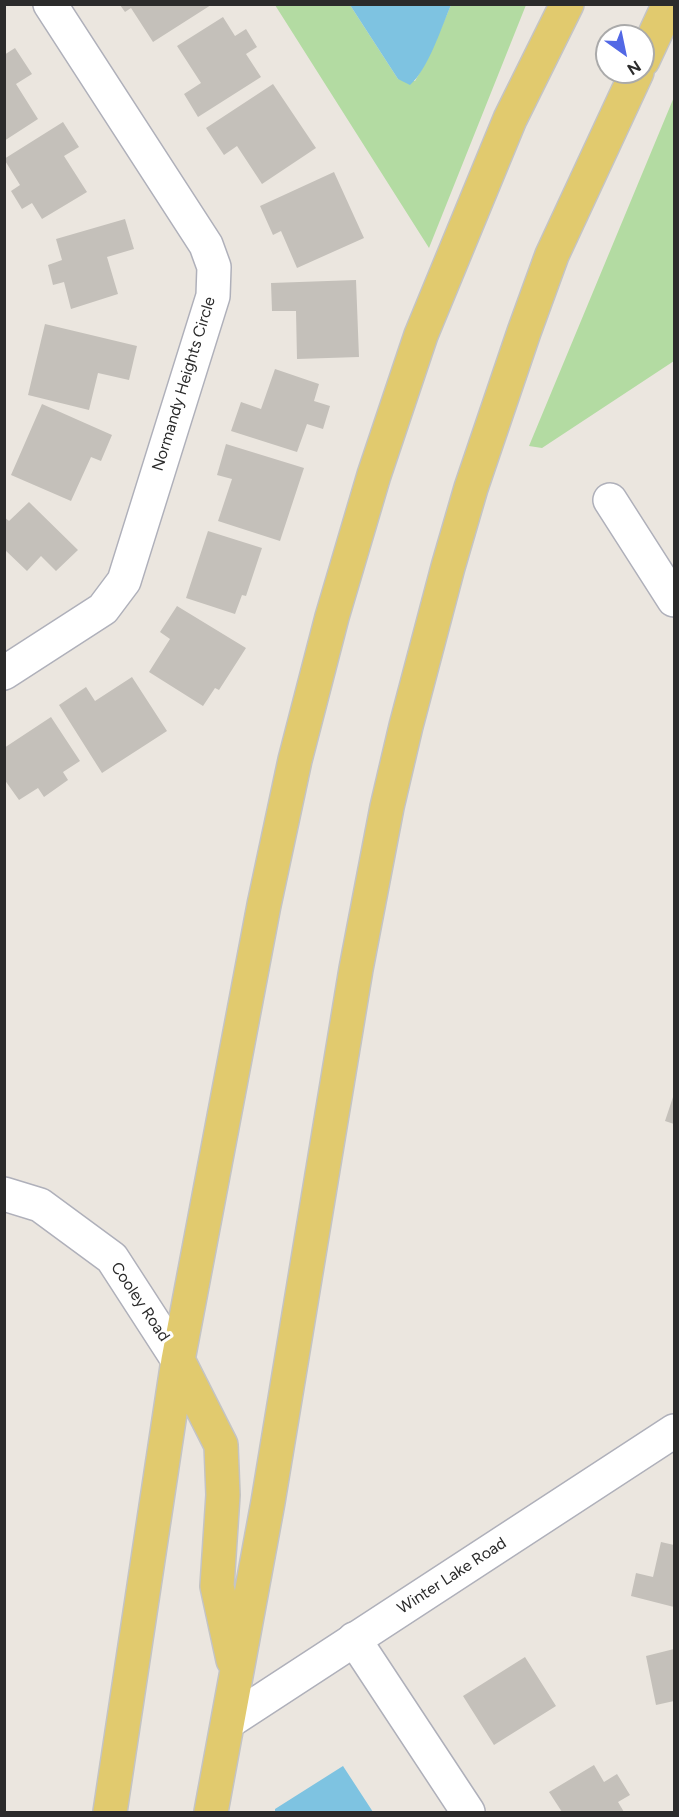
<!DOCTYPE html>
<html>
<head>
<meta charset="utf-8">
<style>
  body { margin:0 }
  #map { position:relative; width:679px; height:1817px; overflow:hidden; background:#ebe6df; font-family:Figtree,sans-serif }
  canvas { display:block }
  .frame { position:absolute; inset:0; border:6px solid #2b2b2b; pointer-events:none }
  .north { position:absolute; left:595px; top:24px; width:60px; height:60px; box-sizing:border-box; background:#fff; border:2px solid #aaa; border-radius:50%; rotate:147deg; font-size:16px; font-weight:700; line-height:24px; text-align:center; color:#2b2b2b }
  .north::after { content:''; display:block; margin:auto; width:21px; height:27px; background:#5268e5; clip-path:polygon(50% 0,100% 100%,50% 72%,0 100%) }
</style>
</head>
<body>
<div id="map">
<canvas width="679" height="1817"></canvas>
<div class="frame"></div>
<div class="north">N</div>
</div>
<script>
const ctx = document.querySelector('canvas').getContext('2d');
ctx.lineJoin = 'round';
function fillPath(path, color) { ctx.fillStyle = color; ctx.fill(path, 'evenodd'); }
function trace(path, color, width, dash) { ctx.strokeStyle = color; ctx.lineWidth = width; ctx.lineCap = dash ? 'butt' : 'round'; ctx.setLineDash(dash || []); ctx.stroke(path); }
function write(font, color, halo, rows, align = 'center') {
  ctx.font = font + ' Figtree,sans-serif'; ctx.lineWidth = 6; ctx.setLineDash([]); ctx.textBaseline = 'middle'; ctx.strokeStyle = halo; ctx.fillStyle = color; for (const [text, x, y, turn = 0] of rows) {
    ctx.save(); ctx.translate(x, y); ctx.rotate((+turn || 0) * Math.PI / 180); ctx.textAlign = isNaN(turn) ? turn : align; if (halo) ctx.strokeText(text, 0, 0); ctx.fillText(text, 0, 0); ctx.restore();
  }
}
fillPath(new Path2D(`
  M275 5H350L398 79 415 81 427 60 451 5H526L429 248Z
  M674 97V361L542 448 529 446Z`), '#b3dba2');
fillPath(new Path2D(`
  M350 5H451C441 28 429 68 410 85L398 79Z
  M343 1766 373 1812H275V1809Z`), '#7ec3e1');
fillPath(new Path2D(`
  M120 5H211L153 42 131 8 125 12Z
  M223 17 235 36 246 29 257 47 246 54 261 77 198 117 184 94 201 83 177 46Z
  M15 48 32 74 16 84 38 119 4 141V55Z
  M273 84 316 148 262 184 237 146 224 155 206 128Z
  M63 122 79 147 64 156 87 192 42 219 32 203 22 209 11 191 20 185 4 159Z
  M334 172 364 238 297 268 281 231 273 235 260 206Z
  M125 219 134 249 107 257 118 294 71 309 64 282 53 285 48 265 62 260 56 239Z
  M356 280 359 357 297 359 296 311H272L271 283Z
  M45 324 137 346 129 380 98 373 89 410 28 395Z
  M275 369 319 384 314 401 330 406 323 429 307 424 297 452 231 431 241 402 261 409Z
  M42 404 112 435 101 461 91 457 71 501 11 475Z
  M226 444 304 468 280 541 218 521 232 479 217 475Z
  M29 502 78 550 56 571 41 556 27 571 4 549V517L9 521Z
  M208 531 262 548 246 596 242 595 235 614 186 598Z
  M177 606 246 648 219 690 215 688 203 706 149 672 170 639 160 632Z
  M132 677 167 731 102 773 59 705 86 687 95 701Z
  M51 717 80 761 63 772 68 780 44 797 38 788 19 800 4 779V748Z
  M674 1094V1124L665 1121Z
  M661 1542 674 1545V1607L631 1596 636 1573 653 1577Z
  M674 1649V1701L656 1705 646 1656Z
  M525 1657 556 1706 494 1745 463 1696Z
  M594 1765 604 1782 617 1774 630 1795 618 1802 624 1812H562L549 1792Z`), '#c4c0ba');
const street = new Path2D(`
  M610 500 674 600
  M4 673 103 609 124 581 213 296 214 267 206 245 50 4
  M4 1194 40 1205 112 1258 178 1360
  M354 1639 468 1812`);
const secondary = new Path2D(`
  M230 1721 674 1431`);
const primary = new Path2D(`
  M643 60 669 4
  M178 1360 221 1445 223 1495 217 1586 233 1660
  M110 1812 178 1360 264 905 295 760 332 617 374 475 421 335 510 119 567 4
  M211 1812 268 1502 356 969 387 807 406 726 448 567 471 488 524 332 552 255 637 72`);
trace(street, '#afb0ba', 36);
trace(secondary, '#afb0ba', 36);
trace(primary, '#c4c4c4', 36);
trace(street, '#fff', 33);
trace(secondary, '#fff', 33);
trace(primary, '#e1ca6e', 33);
write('16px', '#2b2b2b', '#fff', [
  ["Normandy Heights Circle",184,384,-73],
  ["Cooley Road",140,1302,56],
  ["Winter Lake Road",452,1576,-33]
]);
</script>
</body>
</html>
